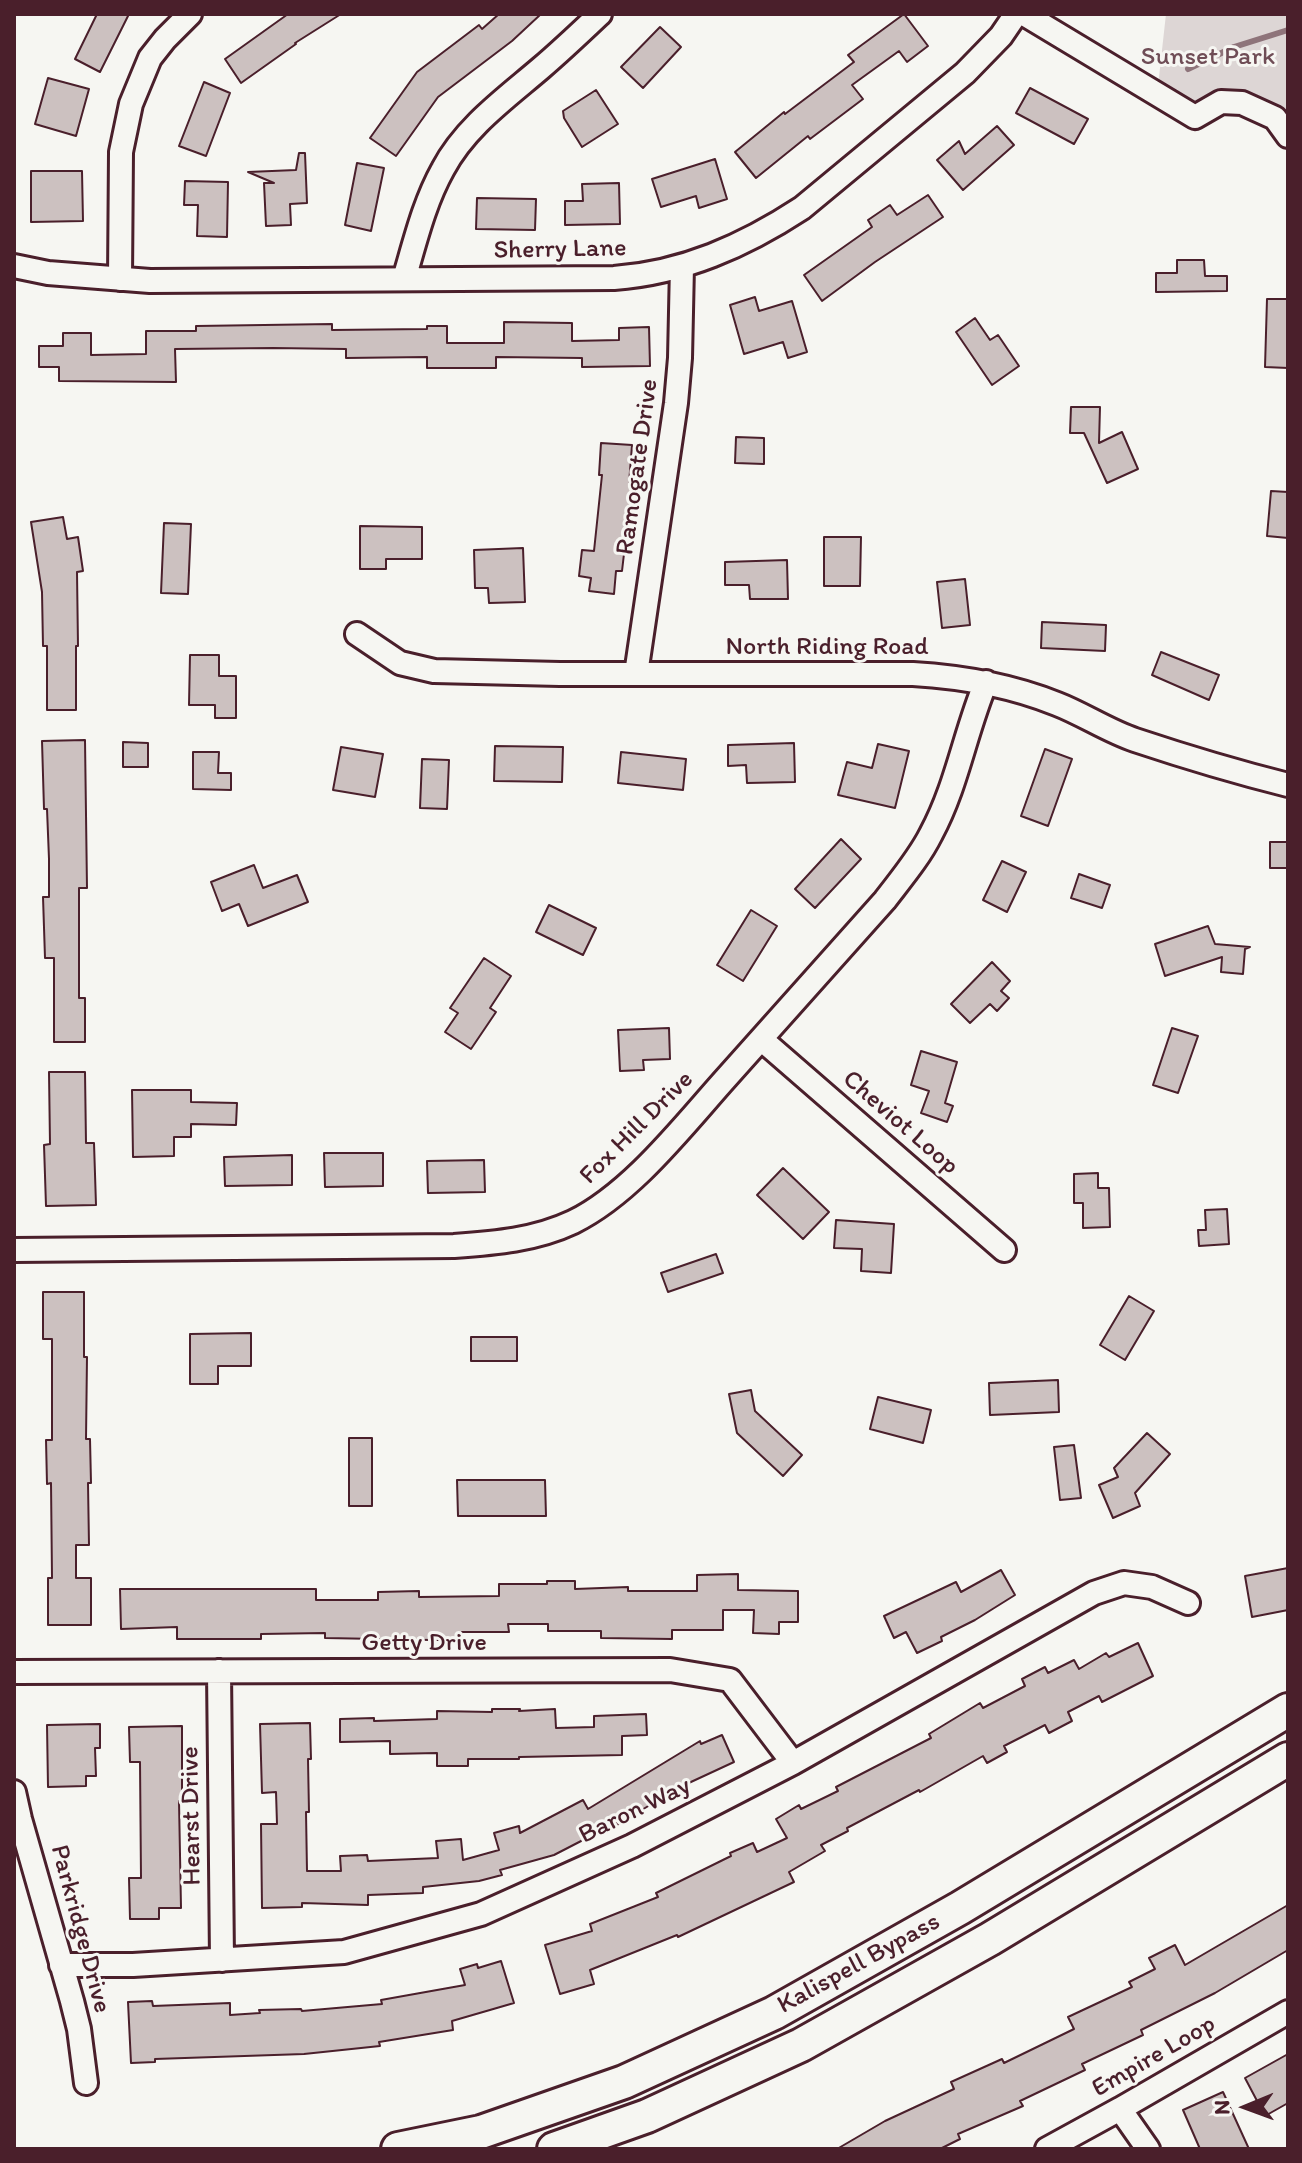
<!DOCTYPE html>
<html>
<head>
<meta charset="utf-8">
<style>
  body { margin:0 }
  #map { position:relative; width:1302px; height:2163px; overflow:hidden; background:#f6f6f2; font-family:Itim,sans-serif }
  canvas { display:block }
  .frame { position:absolute; inset:0; border:16px solid #4a1f2b; pointer-events:none }
  .north { position:absolute; left:1206px; top:2067px; width:80px; height:80px; -webkit-text-stroke:6px #f6f6f2; paint-order:stroke; rotate:269deg; font-size:22px; font-weight:700; line-height:32px; text-align:center; color:#4a1f2b }
  .north::after { content:''; display:block; margin:auto; width:28px; height:36px; background:#4a1f2b; clip-path:polygon(50% 0,100% 100%,50% 72%,0 100%) }
</style>
</head>
<body>
<div id="map">
<canvas width="1302" height="2163"></canvas>
<div class="frame"></div>
<div class="north">N</div>
</div>
<script>
const ctx = document.querySelector('canvas').getContext('2d');
ctx.lineJoin = 'round';
function fillPath(path, color) { ctx.fillStyle = color; ctx.fill(path, 'evenodd'); }
function trace(path, color, width, dash) { ctx.strokeStyle = color; ctx.lineWidth = width; ctx.lineCap = dash ? 'butt' : 'round'; ctx.setLineDash(dash || []); ctx.stroke(path); }
function write(font, color, halo, rows, align = 'center') {
  ctx.font = font + ' Itim,sans-serif'; ctx.lineWidth = 6; ctx.setLineDash([]); ctx.textBaseline = 'middle'; ctx.strokeStyle = halo; ctx.fillStyle = color; for (const [text, x, y, turn = 0] of rows) {
    ctx.save(); ctx.translate(x, y); ctx.rotate((+turn || 0) * Math.PI / 180); ctx.textAlign = isNaN(turn) ? turn : align; if (halo) ctx.strokeText(text, 0, 0); ctx.fillText(text, 0, 0); ctx.restore();
  }
}
fillPath(new Path2D(`
  M1166 14H1288V118L1252 95 1195 102 1158 86Z`), '#ddd6d5');
trace(new Path2D(`
  M1188 69 1234 47 1288 30`), '#8e747a', 6);
const building = new Path2D(`
  M97 14H129L100 72 75 59Z
  M288 14H341L295 43 296 44 241 83 225 59Z
  M499 14H541L512 41 438 97 396 156 370 138 417 72 479 25 482 29Z
  M904 14 928 46 907 62 899 51 852 85 863 99 810 139 808 136 756 178 735 152 784 112 785 114 854 62 848 55Z
  M660 27 681 47 643 88 621 67Z
  M48 78 89 89 76 136 35 124Z
  M204 82 230 93 206 156 179 146Z
  M1030 88 1088 119 1074 144 1016 113Z
  M596 90 618 124 582 147 564 118 563 111Z
  M997 126 1014 145 963 190 937 160 959 141 965 154Z
  M299 153H305L307 203 290 204 291 225 266 226 264 183H274L248 172 296 170Z
  M715 159 727 199 699 208 696 196 661 207 652 179Z
  M357 163 384 168 371 231 345 225Z
  M31 171H82L83 221 31 222Z
  M185 181 228 182 227 237 197 236 198 205H184Z
  M619 183 620 224 565 225V201H583L582 184Z
  M928 195 943 217 875 262 822 301 804 275 872 227 868 220 890 205 897 215Z
  M477 198 536 199 535 230 476 229Z
  M1177 260H1204L1205 276H1227V291L1156 292V273H1177Z
  M755 297 759 311 792 301 807 352 788 358 783 342 744 354 730 305Z
  M1267 299H1288V368L1265 367Z
  M975 318 990 340 998 335 1019 366 992 385 956 332Z
  M504 322 572 323V341L619 340V328L649 327 650 366 582 367V358L496 357V368H427V357L346 358V349L273 348 175 349 176 382 59 381V367H39V346H63V333H91V355L146 354V331H196V326L332 324V330L427 329V326H447V343H504Z
  M1071 407H1100L1099 443 1122 432 1138 469 1107 483 1084 433H1070Z
  M736 437 764 438V464L735 463Z
  M601 443 632 445 629 484 632 485 622 571H616L614 594 589 591 591 578 579 576 582 550 594 551 602 475H599Z
  M1271 491 1288 492V538L1267 536Z
  M63 517 67 539 78 537 83 571 77 572 78 646H76V710H47V646H43L42 592 31 522Z
  M164 523 191 524 188 594 161 593Z
  M360 526 422 527V559H386V569H360Z
  M824 537H861L860 586H824Z
  M523 548 525 602 489 603 488 588H475L474 550Z
  M787 560 788 599H750L749 585H725V562Z
  M965 579 970 625 942 628 937 582Z
  M1042 622 1106 625 1105 651 1041 648Z
  M1161 652 1219 675 1209 700 1152 675Z
  M190 655H219V676H236V718H215V705H189Z
  M85 740 87 888H79V998H85V1042H54V958H45L43 897H49V859L47 809H44L42 741Z
  M123 742 148 743V767H123Z
  M794 743 795 782 747 783 746 765 728 766V745Z
  M878 744 909 751 895 808 838 795 847 762 872 768Z
  M495 746 563 747 562 782 494 781Z
  M341 747 383 754 375 797 333 790Z
  M1045 749 1072 759 1048 826 1021 816Z
  M193 752H219L218 773H231V790L193 789Z
  M621 752 686 759 683 790 618 783Z
  M422 759 449 760 447 809 420 808Z
  M841 839 861 859 815 908 795 889Z
  M1270 842H1288V868H1270Z
  M1002 861 1026 872 1007 912 983 900Z
  M254 865 263 888 297 875 308 902 248 926 239 904 222 911 211 882Z
  M1079 874 1110 885 1102 908 1071 898Z
  M549 905 596 928 583 955 536 932Z
  M751 910 777 926 743 981 717 965Z
  M1208 926 1215 944 1250 947 1245 949 1243 974 1221 972 1222 957 1165 976 1155 944Z
  M484 958 511 976 490 1008 496 1012 471 1049 445 1032 458 1013 450 1008Z
  M992 962 1010 981 1001 991 1009 998 997 1011 990 1004 970 1023 951 1004Z
  M669 1028 670 1059 643 1060 644 1070 620 1071 618 1030Z
  M1172 1028 1198 1036 1178 1093 1153 1085Z
  M921 1051 957 1062 945 1103 953 1106 947 1122 921 1113 929 1091 911 1085Z
  M49 1072H85L86 1143H94L96 1205 46 1206 44 1145 50 1144Z
  M132 1090H191V1102L237 1103 236 1125 191 1124V1137H174V1156L133 1157Z
  M324 1153H383V1186L325 1187Z
  M292 1155V1185L225 1186 224 1157Z
  M484 1160 485 1192 428 1193 427 1161Z
  M783 1168 829 1212 803 1239 757 1195Z
  M1098 1173V1188H1109L1110 1227 1083 1228V1203H1074V1174Z
  M1227 1209 1229 1244 1199 1246 1198 1230H1206L1205 1210Z
  M836 1220 894 1224 891 1273 861 1271 862 1249 834 1248Z
  M716 1254 723 1273 668 1292 661 1273Z
  M43 1292H84V1357H87L86 1439H90L91 1483H88L89 1545H76V1578H91V1625H48V1578H52L51 1483 47 1484 46 1440H52V1339H43Z
  M1129 1296 1154 1311 1125 1360 1100 1345Z
  M251 1333V1366H218V1384H190V1334Z
  M471 1337H517V1361H471Z
  M1058 1380 1059 1412 990 1415 989 1383Z
  M751 1390 755 1411 802 1455 783 1476 737 1433 729 1394Z
  M878 1397 931 1410 923 1443 870 1429Z
  M1147 1433 1170 1454 1135 1493 1140 1506 1113 1518 1099 1485 1118 1477 1114 1468Z
  M349 1438H372V1506H349Z
  M1074 1445 1081 1498 1060 1500 1054 1447Z
  M457 1480H545L546 1516H458Z
  M1288 1568V1610L1252 1617 1245 1576Z
  M1001 1570 1015 1595 975 1620 941 1637 942 1641 917 1653 906 1632 894 1638 884 1616 956 1582 961 1592Z
  M738 1574V1590L798 1591V1622H779V1634L753 1633 754 1610H723V1630H672V1639L601 1638V1631H548V1624H508L509 1632H462V1640H432L325 1638V1633L261 1634V1639H177V1627L121 1629 120 1589H316V1600H378V1592L419 1591V1597L499 1596V1584H547V1581H575V1589L628 1587V1591H697V1575Z
  M1138 1643 1153 1676 1102 1702 1099 1696 1068 1712 1072 1721 1049 1733 1045 1725 1004 1746 1007 1752 987 1763 983 1756 920 1792 919 1790 847 1828 848 1831 821 1845 825 1851 789 1872 794 1882 678 1937 677 1935 590 1970 594 1984 560 1994 545 1945 592 1931 590 1924 658 1897 656 1893 731 1856 730 1853 753 1843 757 1852 787 1838 776 1819 799 1805 801 1809 838 1791 836 1787 931 1738 929 1734 980 1703 983 1708 1025 1686 1022 1679 1045 1667 1048 1673 1074 1660 1079 1669 1106 1653 1109 1657Z
  M492 1709H520L519 1711 555 1709 556 1728 594 1727V1716L646 1714 647 1735 622 1736V1755L519 1757V1759H468V1766H437V1753L390 1754V1741L340 1742V1719L374 1718V1721L437 1719V1711L492 1712Z
  M310 1723 311 1759H308L309 1812H306L307 1871H341L340 1856 367 1855 368 1861 438 1858 436 1841 461 1839 463 1860 499 1850 494 1833 519 1826 520 1833 583 1800 588 1809 700 1741 701 1744 722 1735 734 1762 678 1788 617 1825 616 1823 554 1855 500 1870 502 1875 479 1881 423 1887V1893L368 1895V1905L302 1903V1907L262 1908 261 1824H277L276 1792 262 1793 260 1724Z
  M100 1724V1748H95L96 1776H86V1786L48 1787 47 1725Z
  M182 1726V1801H179L181 1908H159V1919H130L129 1878H141L140 1762H130L129 1727Z
  M1288 1905V1950L1215 1993 1141 2030 1143 2035 1082 2064 1085 2070 1020 2101 1023 2106 958 2134 960 2139 940 2149H837L885 2121 954 2089 951 2082 1002 2059 1004 2063 1074 2029 1068 2017 1132 1987 1129 1982 1155 1969 1149 1958 1175 1945 1185 1965Z
  M501 1961 514 2003 452 2021 453 2030 379 2042 380 2046 304 2054 155 2059V2062L131 2063 128 2002 152 2001 153 2006 230 2003V2015L260 2013 259 2010 301 2009 302 2011 382 2004 381 2000 465 1985 460 1969 477 1964 478 1968Z
  M1288 2054V2103L1265 2116 1245 2078Z
  M1223 2092 1249 2149H1200L1183 2110Z`);
fillPath(building, '#ccc1c0');
trace(building, '#4a1f2b', 2);
const minor = new Path2D(`
  M1024 14 1195 117 1221 102 1242 103 1275 118 1288 136
  M14 266 48 273 150 281 614 278C683 273 744 246 802 208L965 73 1001 36 1016 14
  M120 279 121 152 131 104 150 58 165 39 190 14
  M404 279C415 242 424 203 443 169 465 127 506 98 541 68 561 51 581 32 600 14
  M357 634 400 663 434 671 560 674H913C963 677 1010 685 1057 704 1083 714 1108 731 1135 740 1186 757 1236 772 1288 785
  M636 674 676 403 680 358 682 266
  M761 1039 1004 1250
  M14 1250 454 1246C495 1243 535 1240 573 1222 632 1193 683 1126 727 1077 779 1018 832 959 885 900 901 879 919 858 931 834 957 786 965 732 986 682
  M219 1671 222 1960
  M14 1672 670 1670 730 1680 793 1763
  M14 1792 20 1819 72 2001 79 2029 86 2083
  M61 1965H133L344 1952 481 1914 632 1846 793 1763 1094 1593 1124 1583 1152 1587 1188 1603
  M1120 2109 1148 2149
  M1047 2149 1120 2109 1288 2012`);
const highway = new Path2D(`
  M398 2149 481 2132 624 2082 774 2013 960 1908 1288 1710
  M554 2149 647 2116 801 2045 990 1939 1288 1759`);
trace(minor, '#4a1f2b', 28);
trace(highway, '#4a1f2b', 38);
trace(minor, '#f6f6f2', 22);
trace(highway, '#f6f6f2', 32);
write('26px', '#6f4d56', '#f6f6f2', [
  ["Sunset Park",1208,57]
]);
write('26px', '#4a1f2b', '#f6f6f2', [
  ["Sherry Lane",560,250,-1],
  ["Ramogate Drive",638,467,-82],
  ["North Riding Road",827,647],
  ["Cheviot Loop",900,1123,41],
  ["Fox Hill Drive",637,1128,-45],
  ["Getty Drive",424,1643],
  ["Baron Way",635,1811,-26],
  ["Hearst Drive",192,1816,-91],
  ["Parkridge Drive",80,1929,75],
  ["Kalispell Bypass",859,1964,-29],
  ["Empire Loop",1154,2057,-30]
]);
</script>
</body>
</html>
